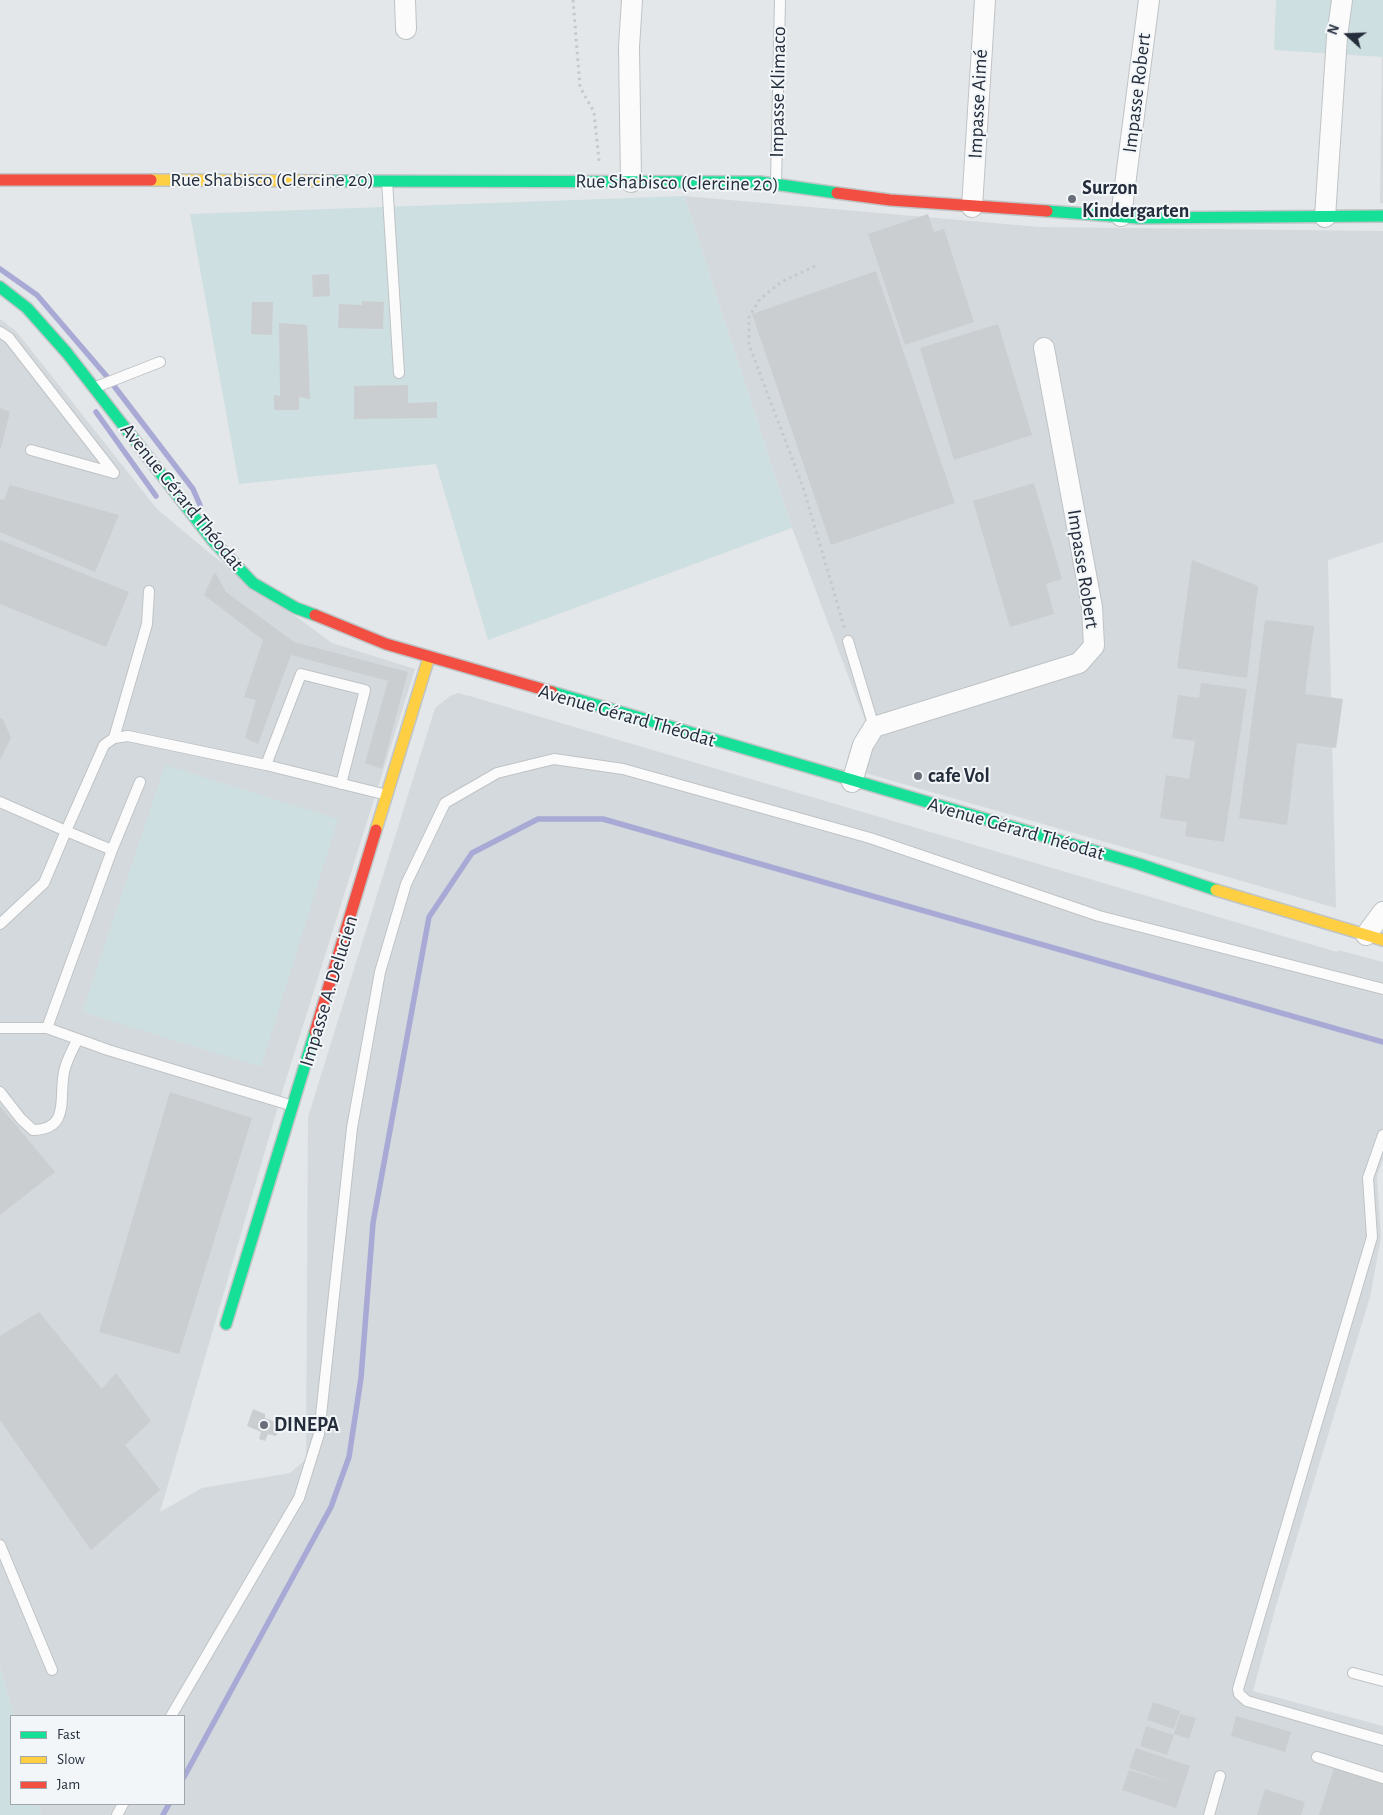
<!DOCTYPE html>
<html>
<head>
<meta charset="utf-8">
<style>
  body { margin:0 }
  #map { position:relative; width:1383px; height:1815px; overflow:hidden; background:#e4e7e9; font-family:"Alegreya Sans",sans-serif }
  canvas { display:block }
  .legend { position:absolute; left:10px; top:1715px; width:175px; height:90px; box-sizing:border-box; background:#f3f6f8; border:1px solid #a0a6ac; margin:0; padding:6px 9px; list-style:none; font-size:15px; color:#232d3b }
  .legend li { display:flex; align-items:center; gap:10px; height:25px }
  .legend b { width:25px; border:1px solid #a0a6ac }
  .north { position:absolute; left:1323px; top:10px; width:50px; height:50px; -webkit-text-stroke:4px #f3f6f8; paint-order:stroke; rotate:290deg; font-size:14px; font-weight:700; line-height:20px; text-align:center; color:#232d3b }
  .north::after { content:''; display:block; margin:auto; width:18px; height:22px; background:#232d3b; clip-path:polygon(50% 0,100% 100%,50% 72%,0 100%) }
</style>
</head>
<body>
<div id="map">
<canvas width="1383" height="1815"></canvas>
<ul class="legend">
<li><b style="height:6px;background:#16e098"></b>Fast</li>
<li><b style="height:6px;background:#ffcf43"></b>Slow</li>
<li><b style="height:6px;background:#f24e42"></b>Jam</li>
</ul>
<div class="north">N</div>
</div>
<script>
const ctx = document.querySelector('canvas').getContext('2d');
ctx.lineJoin = 'round';
function fillPath(path, color) { ctx.fillStyle = color; ctx.fill(path, 'evenodd'); }
function trace(path, color, width, dash) { ctx.strokeStyle = color; ctx.lineWidth = width; ctx.lineCap = dash ? 'butt' : 'round'; ctx.setLineDash(dash || []); ctx.stroke(path); }
function write(font, color, halo, rows, align = 'center') {
  ctx.font = font + ' "Alegreya Sans",sans-serif'; ctx.lineWidth = 4; ctx.setLineDash([]); ctx.textBaseline = 'middle'; ctx.strokeStyle = halo; ctx.fillStyle = color; for (const [text, x, y, turn = 0] of rows) {
    ctx.save(); ctx.translate(x, y); ctx.rotate((+turn || 0) * Math.PI / 180); ctx.textAlign = isNaN(turn) ? turn : align; if (halo) ctx.strokeText(text, 0, 0); ctx.fillText(text, 0, 0); ctx.restore();
  }
}
fillPath(new Path2D(`
  M1382 57H1383V203H1380Z
  M684 196 1040 227 1383 231V542L1328 560 1336 908 865 773 874 744 792 528Z
  M0 319 16 331 157 509 212 555 332 643 415 669 284 1086 160 1512 202 1488 290 1473 306 1459 308 1117 435 708 450 696 458 693 473 697 1337 952 1338 950 1383 962V1159L1377 1176 1381 1238 1370 1297 1276 1606 1253 1691 1383 1726V1815H41L38 1804H184V1716H14L0 1667Z`), '#d4d9dd');
fillPath(new Path2D(`
  M1276 0H1383V57L1274 50Z
  M684 196 792 528 488 640 436 464 239 484 190 214Z
  M165 765 338 819 261 1067 82 1012Z
  M0 1667 14 1716H11V1804H38L41 1815H0Z`), '#cedfe1');
trace(new Path2D(`
  M0 269 37 295 109 379
  M111 382 193 489 200 505
  M96 412 156 496
  M184 1777 331 1507 349 1457 361 1378 373 1223 429 917 472 853 538 819H603L1383 1042
  M163 1815 169 1804`), '#a8a9d5', 5.5);
fillPath(new Path2D(`
  M928 214 934 232 944 229 974 322 905 345 868 234Z
  M876 271 955 503 831 545 752 314Z
  M329 274 330 296 313 297 312 275Z
  M362 301 384 302 383 329 338 328 339 304 362 305Z
  M252 302H273L272 335 251 334Z
  M279 323 307 325 310 399 299 397V410H274V395L280 396Z
  M998 324 1032 435 954 460 920 348Z
  M408 385V403L437 402V418L354 419V386Z
  M0 408 10 412 1 448H0Z
  M1034 483 1062 579 1046 584 1054 614 1010 627 973 501Z
  M10 485 119 515 95 572 0 532V499L4 500Z
  M0 540 129 592 106 647 0 604Z
  M1192 560 1258 586 1247 678 1177 668Z
  M215 572 226 592 294 642 408 672 382 769 365 763 388 681 291 655 258 744 245 738 256 700 244 697 263 640 204 595Z
  M1265 620 1314 626 1305 694 1343 699 1336 748 1297 743 1287 825 1239 818Z
  M1201 683 1247 689 1224 842 1185 836 1187 822 1160 818 1166 775 1189 779 1195 741 1172 738 1178 695 1199 698Z
  M0 718 3 719 11 738 0 760Z
  M170 1092 252 1118 179 1354 99 1332Z
  M0 1106 55 1172 0 1215Z
  M39 1312 102 1389 116 1373 151 1421 125 1445 160 1490 91 1550 0 1420V1336Z
  M253 1409 265 1414V1418L281 1424 276 1436 268 1434 265 1441 259 1439 261 1432 247 1426Z
  M1153 1702 1180 1711 1174 1729 1147 1720Z
  M1180 1714 1196 1718 1189 1739 1174 1734Z
  M1236 1716 1291 1732 1285 1752 1231 1736Z
  M1146 1726 1174 1735 1167 1755 1140 1746Z
  M1136 1748 1190 1766 1176 1808 1122 1790 1129 1770 1172 1783 1129 1768Z
  M1334 1768 1383 1783V1815H1319Z
  M1265 1789 1305 1802 1301 1815H1257Z`), '#cbced1');
const lane = new Path2D(`
  M387 181 399 373
  M776 182 780 0
  M0 332 9 338 114 473 31 450
  M96 387 160 362
  M848 641 874 727
  M114 738 147 624 149 591
  M266 765 301 674 365 690 341 784
  M0 802 66 831 104 745 114 738 128 736 266 765 387 795
  M112 850 140 782
  M0 924 44 883 66 831 112 850 47 1028
  M0 1028H47L108 1050 290 1105
  M0 1092 21 1119 33 1130C73 1129 57 1094 65 1068 68 1058 73 1048 78 1039
  M1383 1135 1368 1178 1372 1237 1238 1689 1239 1694 1247 1701 1383 1740
  M0 1545 52 1670
  M1353 1673 1383 1681
  M171 1716 299 1498 319 1434 352 1128 380 972 406 884 445 803 497 773 554 759 623 769 870 838 1099 916 1383 989
  M1317 1757 1383 1778
  M117 1815 123 1804
  M1209 1815 1220 1776`);
const street = new Path2D(`
  M405 0 406 29
  M631 182 629 47 632 0
  M972 207 985 0
  M1121 216 1149 0
  M1325 217 1337 37 1342 0
  M852 782 863 745 874 727 1079 663 1094 646 1092 607 1044 348
  M1366 935 1383 912`);
const fast = new Path2D(`
  M329 181 760 182 837 193
  M1047 211 1138 218 1383 216
  M0 287 27 308 67 353 213 541 253 583 296 608 315 615
  M552 692 1139 864 1216 890
  M226 1324 315 1032`);
const slow = new Path2D(`
  M151 180 329 181
  M376 830 429 657
  M1216 890 1383 940`);
const jam = new Path2D(`
  M0 180H151
  M837 193 890 200 1047 211
  M315 615 386 644 552 692
  M315 1032 376 830`);
trace(lane, '#bfc3c5', 12);
trace(street, '#bfc3c5', 22);
trace(fast, '#bfc4c6', 14);
trace(slow, '#bfc4c6', 14);
trace(jam, '#bfc4c6', 14);
trace(new Path2D(`
  M573 0 580 87 594 112 599 161
  M815 266 781 282 760 299 749 317V345L803 487 845 630`), '#c5c8cc', 3, [2.5, 4]);
trace(lane, '#fbfbfc', 10);
trace(street, '#fbfbfc', 20);
trace(fast, '#16e098', 11);
trace(slow, '#ffcf43', 11);
trace(jam, '#f24e42', 11);
for (const [x, y, r, color] of [
  [1072,199,5,"#676e78"],
  [918,776,5,"#676e78"],
  [264,1425,5,"#676e78"]
]) { const dot = new Path2D(); dot.arc(x, y, r, 0, 2 * Math.PI); ctx.fillStyle = color; ctx.fill(dot); trace(dot, '#f3f6f8', 2); }
write('20px', '#232d3b', '#f3f6f8', [
  ["Impasse Klimaco",778,92,-89],
  ["Impasse Robert",1137,93,-83],
  ["Impasse Aimé",978,104,-87],
  ["Rue Shabisco (Clercine 20)",272,180],
  ["Rue Shabisco (Clercine 20)",677,183,1],
  ["Avenue Gérard Théodat",182,497,51],
  ["Impasse Robert",1083,569,81],
  ["Avenue Gérard Théodat",627,716,16],
  ["Avenue Gérard Théodat",1016,829,16],
  ["Impasse A. Delucien",329,991,-73]
]);
write('bold 20px', '#232d3b', '#f3f6f8', [
  ["Surzon",1082,188],
  ["Kindergarten",1082,211],
  ["cafe Vol",928,776],
  ["DINEPA",274,1425]
], 'left');
</script>
</body>
</html>
